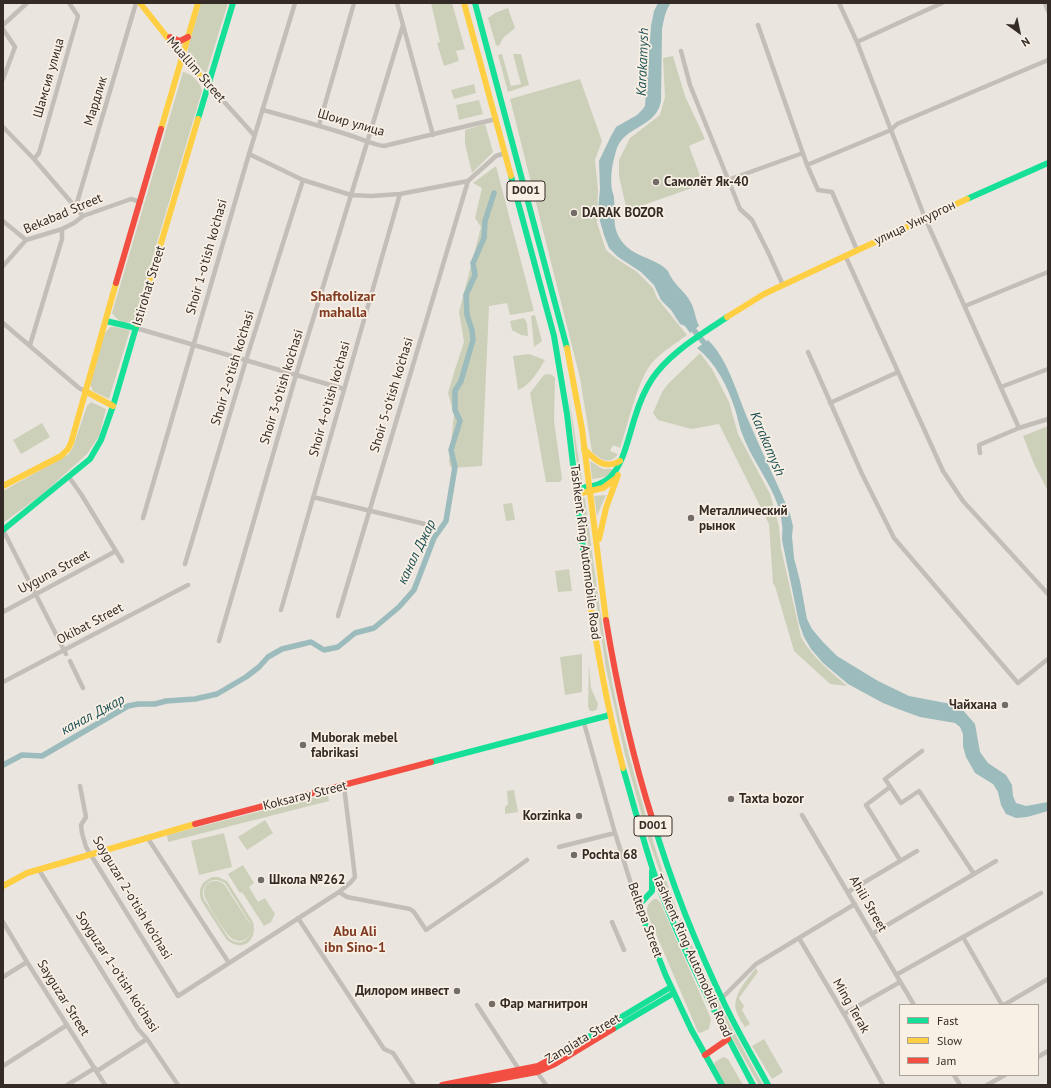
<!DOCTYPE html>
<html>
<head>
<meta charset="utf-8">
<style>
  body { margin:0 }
  #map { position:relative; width:1051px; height:1088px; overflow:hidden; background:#ebe5df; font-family:"PT Sans",sans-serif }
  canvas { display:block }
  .frame { position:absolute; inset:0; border:4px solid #342b27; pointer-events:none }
  .legend { position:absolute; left:899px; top:1004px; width:140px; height:72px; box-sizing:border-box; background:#f9f0e5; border:1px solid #aaa199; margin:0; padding:5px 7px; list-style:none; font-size:12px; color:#342b27 }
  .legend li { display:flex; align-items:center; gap:8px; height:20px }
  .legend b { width:20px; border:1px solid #aaa199 }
  .north { position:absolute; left:999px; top:12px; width:40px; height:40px; -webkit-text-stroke:3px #f9f0e5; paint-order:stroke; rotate:147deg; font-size:11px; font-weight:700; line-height:16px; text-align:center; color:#342b27 }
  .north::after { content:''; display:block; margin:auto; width:14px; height:18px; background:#342b27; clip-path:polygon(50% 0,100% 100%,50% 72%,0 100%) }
</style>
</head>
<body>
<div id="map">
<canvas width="1051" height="1088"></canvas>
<div class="frame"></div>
<ul class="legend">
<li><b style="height:5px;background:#16e098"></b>Fast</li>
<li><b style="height:5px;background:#ffcf43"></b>Slow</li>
<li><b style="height:5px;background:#f24e42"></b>Jam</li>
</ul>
<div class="north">N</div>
</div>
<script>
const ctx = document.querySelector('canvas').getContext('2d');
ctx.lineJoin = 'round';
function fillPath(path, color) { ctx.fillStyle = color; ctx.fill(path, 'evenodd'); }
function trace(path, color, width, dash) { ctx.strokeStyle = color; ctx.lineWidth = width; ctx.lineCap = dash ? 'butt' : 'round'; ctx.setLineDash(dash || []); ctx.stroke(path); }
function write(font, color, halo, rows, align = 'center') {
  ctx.font = font + ' "PT Sans",sans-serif'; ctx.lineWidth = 3.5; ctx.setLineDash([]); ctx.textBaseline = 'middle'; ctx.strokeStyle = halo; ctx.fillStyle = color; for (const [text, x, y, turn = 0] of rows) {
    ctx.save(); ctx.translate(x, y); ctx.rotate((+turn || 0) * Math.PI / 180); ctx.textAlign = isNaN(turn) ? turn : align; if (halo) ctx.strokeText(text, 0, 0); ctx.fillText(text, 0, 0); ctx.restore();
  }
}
fillPath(new Path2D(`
  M201 3H228L206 74 188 54V48Z
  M431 3H452L465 49 456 51 459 61 444 66 437 43 440 42Z
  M508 8 515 28 503 38 499 46 496 45 488 18 495 13Z
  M502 54 511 86 521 84 513 54H521L529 85 508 92 498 55Z
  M673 56 685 96 705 139 689 146 703 184 627 211 619 176V160L630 138 660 115 665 97 663 58Z
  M183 72C191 73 201 83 202 91L134 320C125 325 117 321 112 313Z
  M580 79 602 141 595 160 598 190 597 223 606 250 617 259 637 272 653 288 657 298 687 335C675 344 661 352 651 364 637 382 628 425 620 448L613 445 610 451 618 454C610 466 600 459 592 452L580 378 510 99Z
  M474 84 476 93 454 99 451 90Z
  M479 100 483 114 459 120 456 105Z
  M485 124 493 152 472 173 465 144V130Z
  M496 166 534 311 510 315 507 303 489 306 482 466 451 468 449 462 454 414 448 393 456 366 464 342 459 312 481 227 475 218 482 188 473 183Z
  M535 315 542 341 534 347 531 316Z
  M524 318 527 323 528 336 521 335 512 330 510 321Z
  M110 327H115L130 330 109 399 93 391 90 384 105 333Z
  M700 353 712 369 729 402 738 434 770 494 779 526 781 548 801 637C812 657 829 670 847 686L830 684 794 651 775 586 773 583 769 524 719 424 691 429 658 420 653 413 662 392 668 384Z
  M529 354 545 360C538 371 531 385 518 390L513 356Z
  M548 374 552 375 555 378 554 420 562 479 560 482H546L530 393 544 375Z
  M568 391 582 480 579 481Z
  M91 402 106 409 99 436 87 454 44 493 3 523V491L69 454 73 447 87 406Z
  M42 423 50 437 21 454 13 440Z
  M1048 426V491L1034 464 1023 436Z
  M590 461 603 469H613C609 478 600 478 592 479Z
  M606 495 597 516 594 496Z
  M581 498H585C593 555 599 613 610 670 617 710 627 749 638 788 645 812 651 836 659 860 684 938 723 1013 763 1085H759L734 1041 705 982 670 901 648 838 625 755 606 669Z
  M512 503 515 520 506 521 503 504Z
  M569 569 572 591 558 592 555 571Z
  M582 654V692L565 695 560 657Z
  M589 664 591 688 598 704 597 709 594 711H590L588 707Z
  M514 790 518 812 505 814V807L508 804 507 791Z
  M328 794 329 801 168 842 167 835Z
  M265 820 273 833 247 850 238 837Z
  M224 833 232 867 199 875 191 841Z
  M243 865 254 883 249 887 258 902 265 898 275 914 271 922 264 926 242 892 240 893 228 874Z
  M212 877H218L227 881 253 922C258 942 241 953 226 939L201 900C198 889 201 882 212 877ZM213 880H218L225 883 250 923C254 939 240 949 228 937L204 899C201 890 204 884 213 880Z
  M213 881H218L224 884 250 924C254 938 240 947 229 936 223 928 204 901 204 892 204 886 208 883 213 881Z
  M654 899H657L660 902 711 1019 709 1029 700 1033 698 1032 647 913C647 906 648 903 654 899Z
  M756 968 758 972 739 998 744 1006 742 1010 750 1024 745 1027C742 1023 739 1018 737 1013 730 997 747 980 756 968Z
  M764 1039 783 1072 772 1079 752 1046Z
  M723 1057 728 1059 743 1085H725L714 1065 715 1062Z`), '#ccd0b9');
fillPath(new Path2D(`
  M658 3H671C665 10 664 20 662 29L661 101C656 129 623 125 616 151 612 164 610 177 612 190 613 193 614 196 614 199 616 219 610 230 627 247 638 257 655 259 666 269 669 272 669 274 671 277 676 286 685 292 690 301 695 309 695 318 699 326L690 333 685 326 680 324 671 310 661 300 654 285 641 272 618 257 609 248 604 235 600 221 598 210 600 189 599 161 611 136 616 127 637 115 642 110 645 106 651 26 654 11Z
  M708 340C729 360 738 398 750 424 763 455 778 484 790 514L793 526 792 536 794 558 800 581 807 619 812 629 823 642 837 656 878 681 909 696 951 704 962 709 975 724 980 752 988 763 1006 775 1012 785 1013 796 1016 803 1026 806 1048 802V811L1027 817 1016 818 1006 814 1001 805 998 792 993 784 975 773 966 757 963 746V734L960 727 955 723 920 717 898 709 883 703 848 684 823 663 811 649 804 637 799 623 782 540C782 535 783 529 782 524 779 492 754 465 743 436 739 427 738 418 735 409 728 387 716 363 697 348Z`), '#9bbbbc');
trace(new Path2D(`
  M689 324 709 349
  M3 765 22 755 42 756 128 706 138 704H155L166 701 195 699 217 694 246 677 259 667 268 657 282 649 311 642 324 650 338 647 355 633 374 628 399 607 414 590 434 538 446 521 455 467 451 450 460 421 455 410V391L461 381 473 340 472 330 467 315 466 295 475 275 473 263 484 238 485 221 494 193`), '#9bbbbc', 5.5);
trace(new Path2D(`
  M397 3 433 135
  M839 3 857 42 925 218 1019 428
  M1045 3 1048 11
  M3 25 27 3
  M758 25 807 165 818 190 832 192 857 250
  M3 29 15 47 3 79
  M857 42 942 3
  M681 51 690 85 740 209 752 220 769 254 783 285
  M209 85 254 135
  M263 110C292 118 321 126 349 135 359 138 374 145 384 146L496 119
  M319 125 354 3
  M3 127 34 159 83 216
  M249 154 303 180 351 195 371 196 400 194 468 181 496 156 505 153
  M34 159 39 153 78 16 69 3
  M807 165 891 130 897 124 1048 60
  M728 180 803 153
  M76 206 136 3
  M3 221 26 240
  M845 255 943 471 963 501 1048 594
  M3 266 26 240 62 229 74 223 83 216 131 199 141 202
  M965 306 1048 272
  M3 323 79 388 85 391
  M136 328 344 389
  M30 345 62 239V229
  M808 352 862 474 894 538 1018 683 1048 659
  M1001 387 1048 369
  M830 403 898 372
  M980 453 979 445 1019 428 1048 419
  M69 477 81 494 122 561
  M313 497 429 525
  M143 518 249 154 295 3
  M3 530 66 654
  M185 564 246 360 303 180
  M281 610 400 194
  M3 612 116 551
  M338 616 468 181
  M219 641 296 375 403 25
  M70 661 83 688
  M3 682 188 585
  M584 723 615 833 638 906
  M922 751 885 779 901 803 919 791 974 874
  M80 786 86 817 81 825 82 833 86 847 178 996 339 892 347 897 410 909 414 912 426 930 495 883 527 860
  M890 787 866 805 900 860
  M802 815 914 1005
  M147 837 229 963
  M559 847 615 833
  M39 870 138 1029 147 1039 178 1085
  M339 892 350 883 355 877 344 786
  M848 892 917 851
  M298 918 384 1049 393 1053 414 1085
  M3 922 27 962 105 1085
  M612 922 624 950
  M872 934 996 861
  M963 937 1002 1005
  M799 938 844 1014 883 1085
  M896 975 1041 893
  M3 977 27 962
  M721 999 756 964 855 904
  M477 1005 520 1071
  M1004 1005 1048 979
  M844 1014 900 982
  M1038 1057 1048 1051
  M3 1066 67 1025
  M97 1071 147 1039
  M537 1072 546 1085
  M954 1075 960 1085
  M67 1085 95 1068
  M987 1085 1005 1075`), '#c4beb8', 4.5);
trace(new Path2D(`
  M475 3 567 348
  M198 119 233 3
  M511 176 554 336 567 414 584 558
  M967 199 1048 163
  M106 321 136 328
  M577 488C588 487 600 486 609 478 623 467 629 435 635 417 639 404 644 391 652 379 670 352 701 335 727 317
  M3 530 90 459 101 440 113 406 137 324
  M431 762 610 715
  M623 768C634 806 644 844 657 882 683 952 718 1019 753 1085
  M653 821C672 885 697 947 726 1007 739 1034 754 1059 768 1085
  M652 871V891L638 906 666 976 691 1029 722 1085
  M613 1029 674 993
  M560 1054 671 987`), '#16e098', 6);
trace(new Path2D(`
  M140 3 182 56 209 85
  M464 3 511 176
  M161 129 198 3
  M727 317 764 294 967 199
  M137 324 198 119
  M567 348 582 429 606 620
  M85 391 113 406
  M584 449C595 460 604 470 620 461
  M3 486 61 456 68 449 71 443 116 283
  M577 494 603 488 615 479
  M599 539 606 508 618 475
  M584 558C593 629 605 699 623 768
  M3 886 27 873 195 824`), '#ffcf43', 6);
trace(new Path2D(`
  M170 37 180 41 188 37
  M116 283 161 129
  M606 620C617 687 632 755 653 821
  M195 824 431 762
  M705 1055 728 1039
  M442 1085 538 1066 560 1054
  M466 1085 537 1072 555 1064 613 1029`), '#f24e42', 6);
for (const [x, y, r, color] of [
  [656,182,4,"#746c67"],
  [574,213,4,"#746c67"],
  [691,518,4,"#746c67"],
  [1005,705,4,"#746c67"],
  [303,745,4,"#746c67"],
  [731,799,4,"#746c67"],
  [579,816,4,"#746c67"],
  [574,855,4,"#746c67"],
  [261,880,4,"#746c67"],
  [457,991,4,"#746c67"],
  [492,1004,4,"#746c67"]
]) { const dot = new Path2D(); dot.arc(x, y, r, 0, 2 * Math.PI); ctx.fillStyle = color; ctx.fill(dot); trace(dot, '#f9f0e5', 1.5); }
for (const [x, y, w] of [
  [526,191,38],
  [653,826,38]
]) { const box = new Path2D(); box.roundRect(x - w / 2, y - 10, w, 20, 3); ctx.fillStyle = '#f9f0e5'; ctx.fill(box); trace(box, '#342b27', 1); }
write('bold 12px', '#342b27', null, [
  ["D001",526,191],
  ["D001",653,826]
]);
write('13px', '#342b27', '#f9f0e5', [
  ["Muallim Street",196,70,49],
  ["Шамсия улица",49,78,-74],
  ["Мардлик",96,101,-73],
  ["Шоир улица",351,123,16],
  ["Bekabad Street",63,214,-23],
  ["улица Ункургон",915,223,-25],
  ["Shoir 1-o'tish ko'chasi",207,257,-74],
  ["Istirohat Street",149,286,-73],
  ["Shoir 2-o'tish ko'chasi",233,368,-73],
  ["Shoir 3-o'tish ko'chasi",282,387,-73],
  ["Shoir 5-o'tish ko'chasi",392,395,-73],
  ["Shoir 4-o'tish ko'chasi",330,399,-74],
  ["Tashkent Ring Automobile Road",585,552,83],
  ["Uyguna Street",54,572,-28],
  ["Okibat Street",90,624,-28],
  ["Koksaray Street",305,796,-14],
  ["Soyguzar 2-o'tish ko'chasi",132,898,59],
  ["Ahili Street",868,904,60],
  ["Beltepa Street",645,920,70],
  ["Tashkent Ring Automobile Road",692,956,66],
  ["Soyguzar 1-o'tish ko'chasi",117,972,57],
  ["Sayguzar Street",63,998,58],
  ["Ming Terak",851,1006,60],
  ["Zangiata Street",583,1039,-31]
]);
write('bold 13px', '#342b27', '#f9f0e5', [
  ["Самолёт Як-40",664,182],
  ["DARAK BOZOR",582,213],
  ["Металлический",699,511],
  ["рынок",699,526],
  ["Чайхана",997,705,"right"],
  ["Muborak mebel",311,738],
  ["fabrikasi",311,753],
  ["Taxta bozor",739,799],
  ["Korzinka",571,816,"right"],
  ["Pochta 68",582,855],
  ["Школа №262",269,880],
  ["Дилором инвест",449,991,"right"],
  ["Фар магнитрон",500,1004]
], 'left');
write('italic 14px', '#1d5055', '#f9f0e5', [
  ["Karakamysh",643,62,-88],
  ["Karakamysh",767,444,67],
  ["канал Джар",417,552,-64],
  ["канал Джар",93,715,-28]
]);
write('bold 14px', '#813b22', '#f9f0e5', [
  ["Shaftolizar",343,297],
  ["mahalla",343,313],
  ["Abu Ali",355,932],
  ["ibn Sino-1",355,948]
]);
</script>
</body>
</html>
